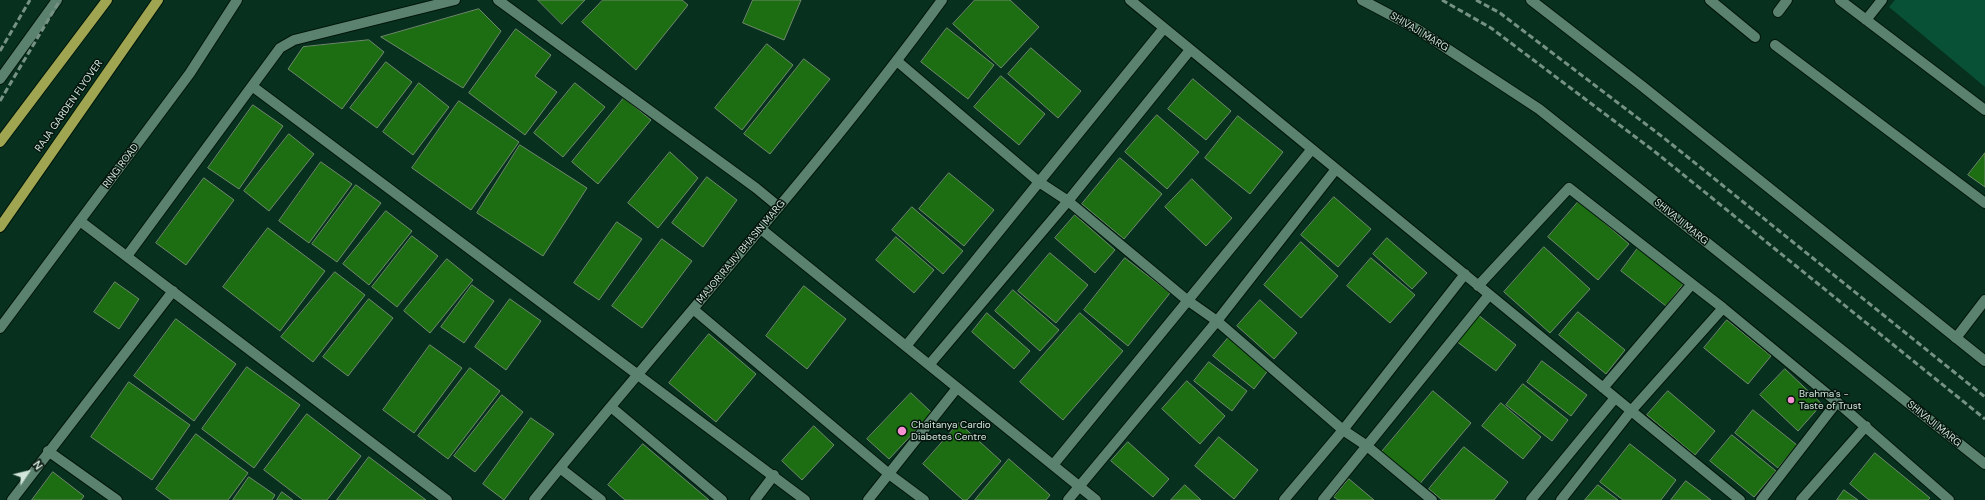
<!DOCTYPE html>
<html>
<head>
<meta charset="utf-8">
<style>
  body { margin:0 }
  #map { position:relative; width:1985px; height:500px; overflow:hidden; background:#08301f; font-family:"DM Sans",sans-serif }
  canvas { display:block }
  .north { position:absolute; left:8px; top:452px; width:40px; height:40px; -webkit-text-stroke:3px #05140d; paint-order:stroke; rotate:55deg; font-size:11px; font-weight:700; line-height:16px; text-align:center; color:#d1e5da }
  .north::after { content:''; display:block; margin:auto; width:14px; height:18px; background:#d1e5da; clip-path:polygon(50% 0,100% 100%,50% 72%,0 100%) }
</style>
</head>
<body>
<div id="map">
<canvas width="1985" height="500"></canvas>
<div class="north">N</div>
</div>
<script>
const ctx = document.querySelector('canvas').getContext('2d');
ctx.lineJoin = 'round';
function fillPath(path, color) { ctx.fillStyle = color; ctx.fill(path, 'evenodd'); }
function trace(path, color, width, dash) { ctx.strokeStyle = color; ctx.lineWidth = width; ctx.lineCap = dash ? 'butt' : 'round'; ctx.setLineDash(dash || []); ctx.stroke(path); }
function write(font, color, halo, rows, align = 'center') {
  ctx.font = font + ' "DM Sans",sans-serif'; ctx.lineWidth = 3; ctx.setLineDash([]); ctx.textBaseline = 'middle'; ctx.strokeStyle = halo; ctx.fillStyle = color; for (const [text, x, y, turn = 0] of rows) {
    ctx.save(); ctx.translate(x, y); ctx.rotate((+turn || 0) * Math.PI / 180); ctx.textAlign = isNaN(turn) ? turn : align; if (halo) ctx.strokeText(text, 0, 0); ctx.fillText(text, 0, 0); ctx.restore();
  }
}
fillPath(new Path2D(`
  M1895 0H1985V87L1889 7Z`), '#085136');
const building = new Path2D(`
  M538 0H585L562 24Z
  M603 0H682L688 5 636 70 582 22Z
  M753 0H801L784 40 743 23Z
  M975 0H1010L1039 27 1001 68 953 24Z
  M479 9 501 31 463 88 381 37Z
  M947 28 994 65 968 99 921 62Z
  M516 29 551 55 535 76 557 92 525 135 469 93Z
  M369 40 384 52 342 109 288 69 303 47Z
  M767 44 793 65 742 130 715 108Z
  M1031 48 1081 91 1058 118 1008 74Z
  M804 59 830 79 770 154 744 134Z
  M386 62 412 82 377 128 350 108Z
  M1001 76 1045 114 1019 145 974 107Z
  M1193 79 1231 111 1206 140 1168 109Z
  M419 83 449 107 413 155 383 132Z
  M575 83 605 107 563 157 534 133Z
  M624 98 651 120 598 184 572 162Z
  M459 101 519 142 471 210 412 168Z
  M253 105 283 126 239 189 208 168Z
  M1157 115 1199 152 1167 189 1125 152Z
  M1238 116 1283 152 1250 194 1205 158Z
  M289 134 314 154 269 211 244 191Z
  M520 145 587 188 543 256 477 213Z
  M670 152 698 178 658 228 628 203Z
  M1985 153V187L1968 175Z
  M1120 158 1162 194 1124 239 1082 204Z
  M321 162 352 184 309 243 279 221Z
  M949 173 994 210 964 246 919 209Z
  M707 177 737 200 703 247 672 223Z
  M204 178 234 200 186 265 156 243Z
  M1192 179 1232 218 1206 246 1165 207Z
  M356 185 381 203 337 262 312 244Z
  M1334 197 1371 229 1338 267 1301 235Z
  M1579 201 1629 244 1598 280 1548 237Z
  M912 207 963 251 943 274 892 230Z
  M386 211 412 231 369 285 343 264Z
  M1075 215 1115 250 1095 273 1055 238Z
  M617 222 642 239 599 300 574 283Z
  M268 228 325 271 280 331 223 287Z
  M412 236 438 256 397 307 372 287Z
  M896 237 934 270 914 293 876 260Z
  M1387 238 1427 273 1412 289 1373 254Z
  M662 239 692 261 642 328 612 306Z
  M1301 242 1338 276 1301 318 1264 285Z
  M1544 247 1590 289 1550 333 1504 292Z
  M1638 248 1684 283 1666 306 1621 271Z
  M1050 253 1088 285 1056 323 1018 291Z
  M1125 258 1170 293 1128 346 1084 310Z
  M1371 258 1415 295 1390 323 1347 286Z
  M447 259 473 280 430 333 404 311Z
  M335 272 365 295 313 362 281 337Z
  M115 282 139 299 119 329 94 312Z
  M472 285 494 301 464 343 441 327Z
  M804 286 846 319 807 369 766 336Z
  M1013 290 1059 330 1040 351 995 311Z
  M369 299 393 318 348 376 323 357Z
  M510 299 541 321 506 370 475 347Z
  M1260 300 1297 333 1274 359 1237 326Z
  M1578 312 1625 350 1606 374 1559 335Z
  M987 313 1030 351 1014 369 972 332Z
  M1080 313 1123 351 1063 420 1020 382Z
  M1477 314 1516 345 1496 371 1456 341Z
  M176 319 236 364 194 421 134 376Z
  M1727 320 1771 356 1748 384 1704 348Z
  M709 334 756 374 716 422 669 383Z
  M1229 337 1269 369 1254 389 1213 356Z
  M430 345 462 368 414 433 383 410Z
  M1542 361 1587 395 1571 416 1527 382Z
  M1209 362 1247 391 1232 411 1194 381Z
  M247 367 300 405 254 468 202 429Z
  M470 368 500 391 448 459 418 436Z
  M1785 369 1822 404 1798 431 1760 395Z
  M1187 381 1225 416 1200 444 1162 409Z
  M129 382 190 425 152 480 91 437Z
  M1523 384 1568 420 1552 441 1506 405Z
  M1433 391 1471 423 1418 486 1380 454Z
  M1668 391 1715 431 1695 455 1647 415Z
  M911 393 932 413 889 459 867 439Z
  M502 395 523 412 475 472 454 456Z
  M1501 403 1541 437 1523 459 1482 426Z
  M1753 410 1797 445 1778 468 1735 433Z
  M307 414 361 456 327 500H303L264 470Z
  M531 418 554 434 504 500 483 484Z
  M959 423 1001 461 967 500H963L923 464Z
  M814 426 834 445 802 480 782 461Z
  M196 434 248 473 228 500H171L156 489Z
  M1732 435 1776 471 1754 497 1710 461Z
  M1219 437 1258 470 1234 499 1195 466Z
  M1128 442 1169 479 1153 497 1111 461Z
  M643 444 709 500H625L608 485Z
  M1630 444 1676 480 1661 500H1623L1600 482Z
  M1464 447 1508 482 1494 500H1442L1429 489Z
  M1875 453 1930 498 1928 500H1869L1850 484Z
  M369 457 426 500H337Z
  M1009 459 1050 495 1046 500H975Z
  M53 472 84 496 81 500H32Z
  M249 477 275 495 272 500H233Z
  M1349 479 1374 500H1338L1334 497Z
  M1686 481 1711 500H1671Z
  M1185 485 1201 500H1171Z
  M1598 485 1618 500H1585Z
  M1844 490 1858 500H1837Z
  M282 492 293 500H277Z`);
fillPath(building, '#1d6e13');
trace(building, '#6f896b', 1);
const street = new Path2D(`
  M498 0 756 188 779 207
  M1130 0 1740 500
  M1710 0 1755 37
  M1840 0 1985 110
  M1778 12 1787 0
  M1866 20 1882 0
  M1775 45 1985 203
  M897 61 1039 182 1068 201 1187 300 1217 321 1343 430 1367 446 1432 500
  M252 86 805 500
  M80 221 447 500
  M761 229 1096 500
  M127 256 280 48 294 40 455 0
  M1692 284 1723 308
  M1478 286 1569 188 1692 284 1603 388
  M693 309 889 474 924 500
  M1956 338 1985 300
  M906 346 1164 28
  M929 365 1068 201 1190 50
  M1837 402 1949 500
  M611 407 722 500
  M48 451 117 500
  M1053 465 1312 149
  M560 468 601 500
  M12 500 173 291
  M534 500C669 332 815 174 942 0
  M755 500 774 475
  M868 500 957 388
  M1068 500 1217 321 1336 169
  M1284 500 1343 430 1465 274
  M1323 500 1489 295
  M1531 500 1615 398
  M1561 500 1631 411 1723 308 1837 402 1761 500
  M1801 500 1866 426`);
const secondary = new Path2D(`
  M1362 0 1417 29 1539 109 1985 464
  M1531 0 1642 86 1985 361
  M0 79 57 0
  M0 328 190 73 237 0`);
const primary = new Path2D(`
  M0 142 107 0
  M0 227 158 0`);
trace(street, '#00160b', 12);
trace(secondary, '#00160b', 12);
trace(primary, '#00160b', 12);
trace(street, '#5b826e', 10);
trace(secondary, '#5b826e', 10);
trace(primary, '#a0a551', 10);
trace(new Path2D(`
  M1442 0 1491 28 1654 151 1985 419
  M1476 0 1500 13 1664 138 1985 397
  M0 51 30 0
  M0 101 60 0`), '#759284', 3, [6, 3]);
for (const [x, y, r, color] of [
  [1791,400,4,"#f591d2"],
  [902,431,5,"#f591d2"]
]) { const dot = new Path2D(); dot.arc(x, y, r, 0, 2 * Math.PI); ctx.fillStyle = color; ctx.fill(dot); trace(dot, '#05140d', 1.5); }
write('10px', '#d1e5da', '#05140d', [
  ["SHIVAJI MARG",1419,32,31],
  ["RAJA GARDEN FLYOVER",69,106,-55],
  ["RING ROAD",121,166,-53],
  ["SHIVAJI MARG",1681,222,39],
  ["MAJOR RAJIV BHASIN MARG",741,252,-50],
  ["SHIVAJI MARG",1934,424,39]
]);
write('10px', '#d1e5da', '#05140d', [
  ["Brahma's -",1799,394],
  ["Taste of Trust",1799,406],
  ["Chaitanya Cardio",911,425],
  ["Diabetes Centre",911,437]
], 'left');
</script>
</body>
</html>
